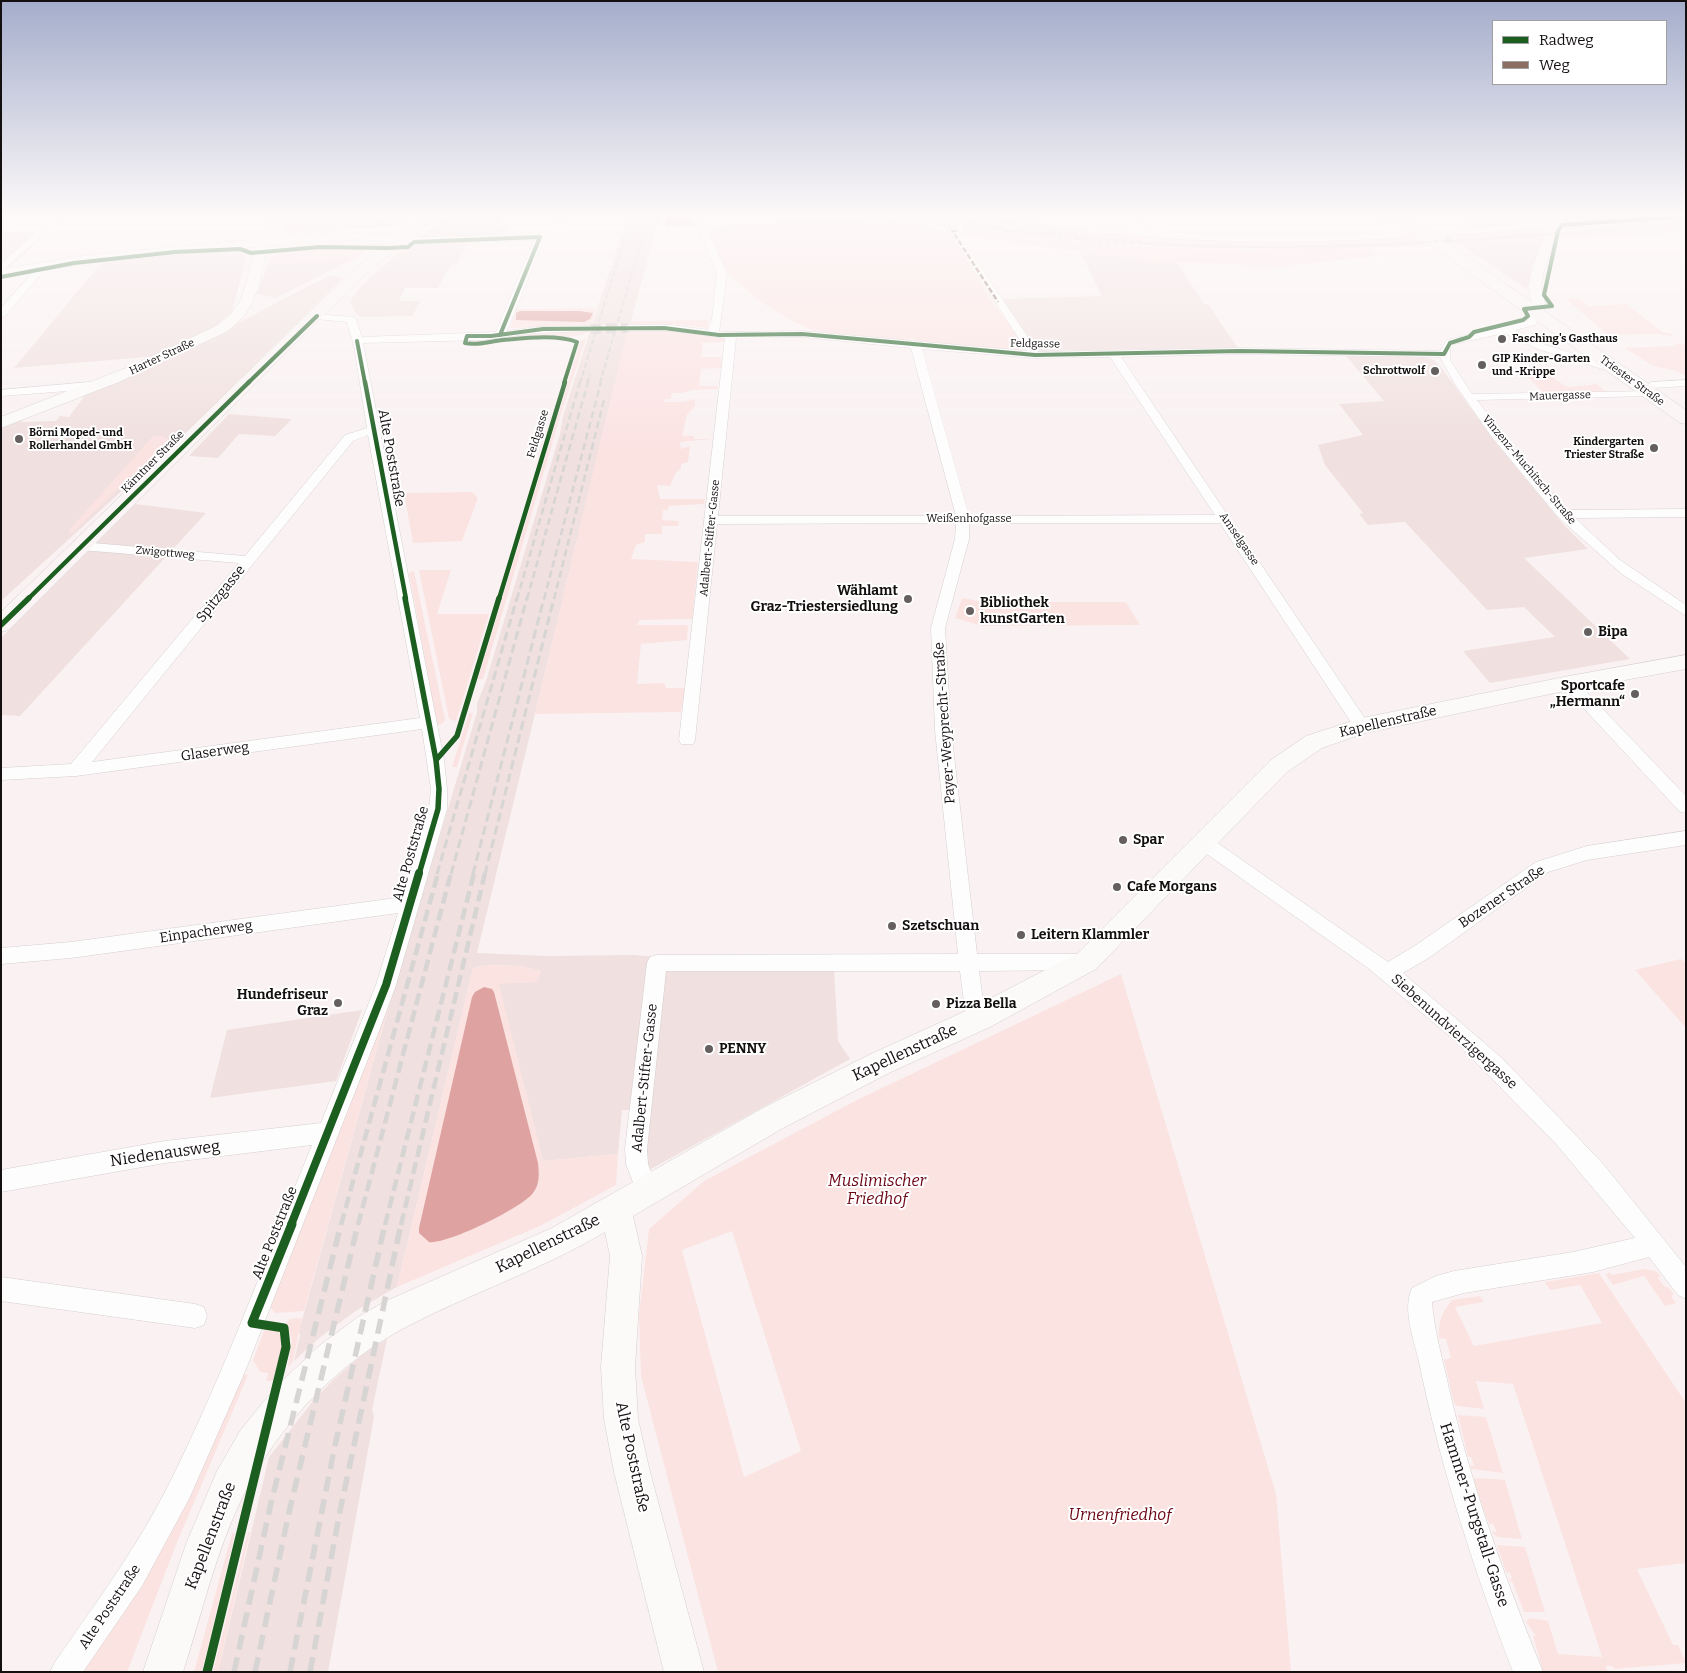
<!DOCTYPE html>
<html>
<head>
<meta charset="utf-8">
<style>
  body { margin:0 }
  #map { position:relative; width:1687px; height:1673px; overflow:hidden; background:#faf2f2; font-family:Bitter,serif }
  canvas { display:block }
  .frame { position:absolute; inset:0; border:2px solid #151010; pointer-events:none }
  .legend { position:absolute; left:1492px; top:20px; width:175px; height:65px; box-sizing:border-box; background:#fff; border:1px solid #a19f9f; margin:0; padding:6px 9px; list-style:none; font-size:15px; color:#151010 }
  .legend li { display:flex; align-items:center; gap:10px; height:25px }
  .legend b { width:25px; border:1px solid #a19f9f }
</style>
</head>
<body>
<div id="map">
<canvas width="1687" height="1673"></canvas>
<div class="frame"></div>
<ul class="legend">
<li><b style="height:6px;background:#1b5e20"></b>Radweg</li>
<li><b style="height:6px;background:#8d6e63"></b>Weg</li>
</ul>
</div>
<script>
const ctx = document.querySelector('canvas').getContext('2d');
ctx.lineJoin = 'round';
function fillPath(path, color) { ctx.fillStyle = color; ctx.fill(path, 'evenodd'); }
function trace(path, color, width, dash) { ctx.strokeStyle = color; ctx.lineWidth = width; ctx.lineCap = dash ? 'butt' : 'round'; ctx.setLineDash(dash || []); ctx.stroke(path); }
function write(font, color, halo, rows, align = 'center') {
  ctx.font = font + ' Bitter,serif'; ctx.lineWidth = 4; ctx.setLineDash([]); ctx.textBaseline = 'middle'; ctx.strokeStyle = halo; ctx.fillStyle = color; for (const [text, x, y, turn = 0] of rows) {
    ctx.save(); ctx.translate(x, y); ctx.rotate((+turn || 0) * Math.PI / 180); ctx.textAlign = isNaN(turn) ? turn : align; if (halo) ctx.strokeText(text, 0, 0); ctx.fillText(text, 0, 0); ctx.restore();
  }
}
fillPath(new Path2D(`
  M503 214 497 227H507L502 236 471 238 457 264H451L438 288H405L399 301H421L412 316 360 317 355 312 350 301 362 285 404 248H411L422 239 421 236 451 215Z
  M628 214H660L631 321 629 324 592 325Z
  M899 214H931L1013 228 1107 238 1261 246 1424 242 1460 240 1482 232 1460 214H1686L1550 223 1543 230V233L1686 222V226L1545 236 1527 289 1465 248 1461 243 1324 250 1191 248 1007 232Z
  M48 231 9 268 1 270V232Z
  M236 250 243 253 246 257 232 312 213 328 159 356 14 368 102 262 174 254Z
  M1080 252 1177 262 1204 304H1208L1238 348 1039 351 1000 299 1102 296Z
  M346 258 356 260 343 264 276 298 257 294 268 264Z
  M328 276 344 277 195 424 1 601V428L24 419 21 422 56 421 60 416 69 417 86 394 132 376 186 350Z
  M590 331H627V334L477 953 548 956 633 955 834 969 838 1041 850 1059 640 1175 639 1110H622L618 1154 543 1161 498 983 536 982 541 971 520 966 487 965 473 968 397 1287 357 1310 319 1338 294 1361 300 1335 299 1331 388 1009 477 712V704L486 681 560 434 563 416Z
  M1346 356 1425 357 1434 360 1441 367 1496 443 1563 524 1588 549 1524 558 1630 659 1490 683 1463 651 1555 637 1524 607 1487 610 1405 522 1368 525 1359 514 1363 513 1325 465 1318 445 1363 435 1339 404 1384 401Z
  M229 414 292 419 275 436 239 434 218 458 189 456Z
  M135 504 206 513 20 716 3 715 1 717V638Z
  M362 1010 336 1081 210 1098 227 1030Z
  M387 1339 372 1410 374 1417 328 1672H218L269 1457 314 1400 332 1381 364 1353Z`), '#f0e0df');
fillPath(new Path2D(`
  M291 214H368L378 219 394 214H417L395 226 291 233 284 229V224Z
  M885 214H899C1051 247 1215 253 1370 249L1378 256 1283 266 1177 262 1040 247 962 234 963 227 958 226 952 230Z
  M931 214H969L968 219C975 220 981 215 988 215 1129 239 1272 248 1415 235L1422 241 1305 246 1179 243 1055 233Z
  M882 216 949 231 993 303 1027 348C1009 355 939 344 917 342L915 339 911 338 908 341 814 331 785 317 758 300 726 272 707 227Z
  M1686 217V222L1562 230 1564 226 1570 225Z
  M1686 226V231L1567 239 1562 238 1561 235Z
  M1532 228 1543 230V233L1458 240 1449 232 1460 235Z
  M1545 236 1542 242 1475 247 1465 248 1461 243Z
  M339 247 366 250 356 260 346 258 268 264C277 241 318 248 339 247Z
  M1565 298 1580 299 1588 306 1627 304 1662 332 1671 334 1672 336 1657 334 1608 335Z
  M596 308 592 325 510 328 516 309Z
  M705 320 709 321 707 328 674 324H629L631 321Z
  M590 331C578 341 524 338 506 339 496 339 481 345 472 341L523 334Z
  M627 331H672L723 338 725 342 701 343 703 345 701 357H721V368L701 369 699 386H718V389L692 390 683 393H672L671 399H665L664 402H683L695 399V406L687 415 682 436H694V439H712L680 442 681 449 690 446 688 462 681 464V468L675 474 670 486 657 485 660 499H705L704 504 669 506 668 510H663L662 520 679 521 678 526H662V534H645V542L636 545 631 559 698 562 692 619 640 620 637 625H688L687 640 641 644 637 684 664 683 666 688H685L681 712 535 714Z
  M586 339 560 417 483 679H478L581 340Z
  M1674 343 1686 345V376L1676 371 1653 366 1625 348 1676 346Z
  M1548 374 1567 387 1597 384 1605 391 1545 394 1527 376Z
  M153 436H163L169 440 71 534 69 530Z
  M472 492 478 498 462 541 413 543 404 493Z
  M419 570H451L437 614H489L456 721 449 719Z
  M414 571 445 719 443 723 437 726 409 572Z
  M962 598 984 602H1126L1140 625 982 626 955 618Z
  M469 713H473L457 767H452Z
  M1681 959 1686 963V1028L1635 970Z
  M487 965 520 966 541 971 536 982 499 984 543 1161 618 1154 616 1185 540 1226 397 1287 473 968Z
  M1121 974 1276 1494 1291 1672H718L641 1376 639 1316 649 1229 704 1181 857 1100ZM732 1231 801 1451 744 1477 682 1250Z
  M388 1009 304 1311 275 1313 270 1307 384 1010Z
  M1644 1269 1655 1271 1661 1276 1658 1278 1665 1287H1668L1674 1294 1671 1296 1676 1303 1665 1306 1644 1276 1613 1285 1606 1275 1609 1272 1612 1275Z
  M1599 1273 1686 1403V1563L1637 1569 1673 1645H1678L1686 1663 1615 1669 1612 1666H1606L1607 1671 1602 1672H1543L1533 1636H1536L1526 1622 1530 1618 1548 1621 1558 1654 1602 1657 1513 1384 1476 1381 1484 1409 1457 1406 1454 1403 1444 1360 1451 1358 1446 1339 1439 1338C1438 1322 1442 1312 1452 1300L1480 1296 1484 1302 1455 1307 1474 1346 1602 1323 1580 1285 1550 1290 1545 1282Z
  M302 1318 293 1361 288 1367 292 1340 286 1323 290 1319Z
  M265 1328 277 1329 284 1342 273 1381H266L268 1373 260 1372 253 1360Z
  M242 1374 248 1375 176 1545 127 1672H79L189 1498Z
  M1458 1415 1486 1417 1503 1473 1472 1469 1470 1466H1474L1471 1457H1468Z
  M1478 1478 1505 1480 1522 1539 1498 1537 1493 1534 1492 1532H1497L1493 1524H1489L1474 1483V1479Z
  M248 1532H250L218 1672H213Z
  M232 1533H235L202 1672H194Z
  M1497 1545 1525 1547 1545 1612H1524L1513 1583 1508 1578 1512 1579 1510 1573 1506 1572Z`), '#fbe3e2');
fillPath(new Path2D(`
  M667 214H691L690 220 695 225 666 227Z
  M520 311H580L593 313 590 319 584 322 516 320V313Z
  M484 987 492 989 494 992 538 1163C539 1174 540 1184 533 1193 522 1208 446 1245 429 1242L419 1233V1228L472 997 475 992Z`), '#dea3a0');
trace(new Path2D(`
  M591 329 628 328`), '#d8d0d0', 10, [10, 5]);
trace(new Path2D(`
  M1445 241 1449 243`), '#d8d0d0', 16, [16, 8]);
const street = new Path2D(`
  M56 214H65L1 272V264Z
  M559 214H567L560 232 544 239 507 331 536 327 591 326 596 329 595 331 536 333 483 340 363 343 444 760 447 789V809L396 985 379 1031 244 1374 189 1499 142 1586 83 1672H50L55 1662C96 1603 139 1545 171 1480 225 1372 266 1257 312 1145L165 1163 1 1192V1170L165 1141 321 1123 376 985 398 913 71 958 1 964V948L71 942 403 897 429 809 431 789 422 729 76 776 1 780V768L71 764 239 563 81 550 74 546 81 542 245 556 345 435 367 428 354 346 347 322 317 319 312 316 313 314 355 317 362 337 496 332 534 240 398 244 393 241 398 238 539 234 552 230ZM368 435 420 718 92 762 353 441Z
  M692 214H700L727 273 719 332 802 331 1027 351 951 234 947 231 951 228 959 229V235L1038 352 1240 348 1440 351 1447 340 1527 321 1533 312H1541L1542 314 1535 325 1515 330 1546 345 1623 369V373H1615L1538 349 1504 333 1455 344 1450 349V360L1472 394 1654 391V395L1650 396 1477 400 1518 454 1567 510 1686 509V517L1575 518 1620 560 1686 605V616L1622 574 1558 517 1491 436 1455 384 1440 357 1240 354 1121 357 1370 726 1368 730H1356L1220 523H969V539L945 628 951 730 977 954H1082L1089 956 1092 962 1089 968 1082 970 979 971 983 1001 990 1018 987 1024 980 1027 973 1024 965 1010 960 971H666L647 1149 648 1164 658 1190 655 1198 647 1201 639 1198 626 1164 625 1149 647 963 650 957 657 955 958 954 935 730 931 628 955 539 956 523 717 524 695 740 693 744H681L679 740 725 338 672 331H628L623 328 628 325H672L708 330 712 319 717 273ZM802 337 911 348 956 516H718L736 338ZM922 349 1035 358 1110 357 1215 515 969 516Z
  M989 214H1010L1148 231 1137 214H1145L1157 232 1248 236 1394 233 1375 214H1384L1406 235 1402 238C1280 244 1157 244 1037 224 1023 222 999 222 989 214Z
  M1555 222 1558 223V227L1461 234 1457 231 1461 228Z
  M41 263 49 265 5 316 1 317V308Z
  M1686 380V386L1652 388 1646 385 1652 382Z
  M90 382 101 386 95 389 1 396V390Z
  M1569 678 1574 679 1686 796V813L1680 812 1564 687 1561 683 1564 679Z
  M1686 831V845L1587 860 1548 872 1430 957 1403 973 1503 1059 1604 1165 1686 1267V1299L1678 1295 1649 1257 1593 1272 1464 1293 1432 1302C1434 1330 1442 1357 1448 1384 1470 1483 1505 1578 1543 1672H1513C1474 1570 1441 1469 1419 1362 1414 1339 1402 1310 1412 1288L1436 1276 1454 1271 1573 1252 1635 1238 1556 1144 1453 1039 1368 968 1197 847 1194 842 1197 837 1203 835 1209 837 1388 962 1416 945 1536 862 1587 846Z
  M1 1277 195 1304 204 1307 207 1316 204 1325 195 1328 1 1301Z`);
const secondary = new Path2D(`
  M273 214H285L270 238C314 235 359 228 402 238L404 241 398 245C356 234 311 243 268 246 258 282 260 308 226 332L119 382 1 428V417L131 366 216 326 230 315 241 300 256 247 90 263 1 277V269L90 255 258 239Z
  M1558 214H1570L1559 228H1551L1549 225Z
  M1550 232 1556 236C1549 258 1533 286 1548 307L1541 311 1536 310C1520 286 1536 261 1544 236Z
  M1686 655V669L1569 690 1365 733 1322 748 1287 772 1096 969 990 1027 891 1072 783 1128 633 1216 642 1256 635 1367 638 1419 650 1472 704 1672H664L614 1472 604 1419 601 1367 610 1256 605 1232C543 1269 474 1292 410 1325 339 1361 278 1425 243 1496 216 1551 202 1613 183 1672H143L186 1544 217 1471 240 1431 260 1406 279 1384 319 1346 358 1317 386 1301 552 1228 763 1108 871 1054 970 1009 1078 953 1271 760 1306 736 1362 718 1569 676Z`);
const primary = new Path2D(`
  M427 214H443L393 251 359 280 9 630 1 632V612L349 274 383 245Z
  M1390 214H1406L1686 410V424L1680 423 1430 245Z`);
trace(street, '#d5cfcf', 1);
trace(secondary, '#d5cfcf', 1);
trace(primary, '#d3cfcf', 1);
fillPath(street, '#fefdfd');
fillPath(secondary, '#fcf9f9');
fillPath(primary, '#faf5f4');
trace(new Path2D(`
  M908 214C1165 268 1427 244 1686 223
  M580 383 632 214
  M587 383 590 374
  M600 383 649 214`), '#d7d4d4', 2, [5.5, 2.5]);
trace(new Path2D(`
  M517 599 580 382
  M527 599 588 382
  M544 599 601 382
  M554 599 604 400`), '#d7d4d4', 2.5, [7, 4]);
trace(new Path2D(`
  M437 874 517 598
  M451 874 527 598
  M473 874 544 598
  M485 874 554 598`), '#d7d4d4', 3, [9, 4.5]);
trace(new Path2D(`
  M341 1225 438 873
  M358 1225 451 873
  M385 1225 474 873
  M401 1225 485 873`), '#d7d4d4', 4.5, [12, 5.5]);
trace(new Path2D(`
  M234 1672 271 1503 341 1224
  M255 1672 290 1508 358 1224
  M290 1672 334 1450 385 1224
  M310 1672 340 1511 401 1224`), '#d7d4d4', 5.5, [15, 8]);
trace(new Path2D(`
  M951 231H956L955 235 998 302`), '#8d6e63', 2.5, [5.5, 2.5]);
trace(new Path2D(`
  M1 277 74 263 175 252 240 249 251 253 320 247 388 248 408 247 414 242 540 237 500 335
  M357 341 365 383
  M248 383 317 316
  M564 383 577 342C557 334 525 338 503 340 490 341 478 346 465 343L467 336H491L543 329 664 328 719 335 802 334 1035 355 1240 351 1444 354 1450 343 1469 337 1474 332 1523 320 1528 316 1524 309 1552 306 1544 295 1558 231 1562 225 1686 216`), '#1b5e20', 4);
trace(new Path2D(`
  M365 382 406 599
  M28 599 249 382
  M499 599 565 382`), '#1b5e20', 4.5);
trace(new Path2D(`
  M405 598 436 760 439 789 438 809 419 874
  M1 625 29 598
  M436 760 457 736 499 598`), '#1b5e20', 5.5);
trace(new Path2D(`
  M291 1225 386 985 419 873`), '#1b5e20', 8);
trace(new Path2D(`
  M207 1672 286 1347 284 1328 252 1323 292 1224`), '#1b5e20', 9);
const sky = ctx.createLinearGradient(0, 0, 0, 448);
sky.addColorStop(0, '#a4adcb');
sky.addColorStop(0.48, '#fdf9f9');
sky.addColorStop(1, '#fdf9f900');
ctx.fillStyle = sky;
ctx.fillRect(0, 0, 1687, 448);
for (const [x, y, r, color] of [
  [1502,339,5,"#655f5f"],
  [1482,365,5,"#655f5f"],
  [1435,371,5,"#655f5f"],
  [19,439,5,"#655f5f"],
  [1654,448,5,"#655f5f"],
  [908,599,5,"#655f5f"],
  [970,611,5,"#655f5f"],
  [1588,632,5,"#655f5f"],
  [1635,694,5,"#655f5f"],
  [1123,840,5,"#655f5f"],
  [1117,887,5,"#655f5f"],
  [892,926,5,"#655f5f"],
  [1021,935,5,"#655f5f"],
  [338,1003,5,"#655f5f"],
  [936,1004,5,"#655f5f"],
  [709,1049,5,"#655f5f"]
]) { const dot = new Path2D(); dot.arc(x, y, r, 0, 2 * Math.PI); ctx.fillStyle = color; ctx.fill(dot); trace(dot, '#fff', 2); }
write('bold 11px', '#151010', '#fff', [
  ["Fasching's Gasthaus",1512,339],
  ["GIP Kinder-Garten",1492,359],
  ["und -Krippe",1492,372],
  ["Schrottwolf",1425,371,"right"],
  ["Börni Moped- und",29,433],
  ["Rollerhandel GmbH",29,446],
  ["Kindergarten",1644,442,"right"],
  ["Triester Straße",1644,455,"right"]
], 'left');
write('11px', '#151010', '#fff', [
  ["Feldgasse",1035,344,1],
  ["Harter Straße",162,357,-25],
  ["Triester Straße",1632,381,36],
  ["Mauergasse",1560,396,-2],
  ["Feldgasse",538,434,-73],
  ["Kärntner Straße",153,462,-45],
  ["Vinzenz-Muchitsch-Straße",1529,470,50],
  ["Weißenhofgasse",969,519],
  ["Adalbert-Stifter-Gasse",710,538,-84],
  ["Amselgasse",1239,539,56],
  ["Zwigottweg",165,553,5]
]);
write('14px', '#151010', '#fff', [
  ["Alte Poststraße",391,458,80],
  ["Spitzgasse",221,594,-51],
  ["Kapellenstraße",1388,722,-13],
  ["Payer-Weyprecht-Straße",945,723,-94],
  ["Glaserweg",215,752,-8],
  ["Alte Poststraße",411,854,-74],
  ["Bozener Straße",1502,897,-34],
  ["Einpacherweg",206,932,-8],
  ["Siebenundvierzigergasse",1454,1032,42],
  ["Adalbert-Stifter-Gasse",645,1078,-84],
  ["Alte Poststraße",275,1233,-68],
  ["Alte Poststraße",110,1607,-56]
]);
write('bold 14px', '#151010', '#fff', [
  ["Wählamt",898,591,"right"],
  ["Graz-Triestersiedlung",898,607,"right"],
  ["Bibliothek",980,603],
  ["kunstGarten",980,619],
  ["Bipa",1598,632],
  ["Sportcafe",1625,686,"right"],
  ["„Hermann“",1625,702,"right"],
  ["Spar",1133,840],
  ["Cafe Morgans",1127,887],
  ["Szetschuan",902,926],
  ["Leitern Klammler",1031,935],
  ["Hundefriseur",328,995,"right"],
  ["Graz",328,1011,"right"],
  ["Pizza Bella",946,1004],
  ["PENNY",719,1049]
], 'left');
write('16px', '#151010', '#fff', [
  ["Kapellenstraße",905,1053,-25],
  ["Niedenausweg",165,1154,-8],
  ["Kapellenstraße",548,1244,-26],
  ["Alte Poststraße",632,1457,78],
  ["Hammer-Purgstall-Gasse",1474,1515,72],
  ["Kapellenstraße",211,1536,-69]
]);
write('italic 16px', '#6a0413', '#fff', [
  ["Muslimischer",877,1182],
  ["Friedhof",877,1200],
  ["Urnenfriedhof",1120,1516]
]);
</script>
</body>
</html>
